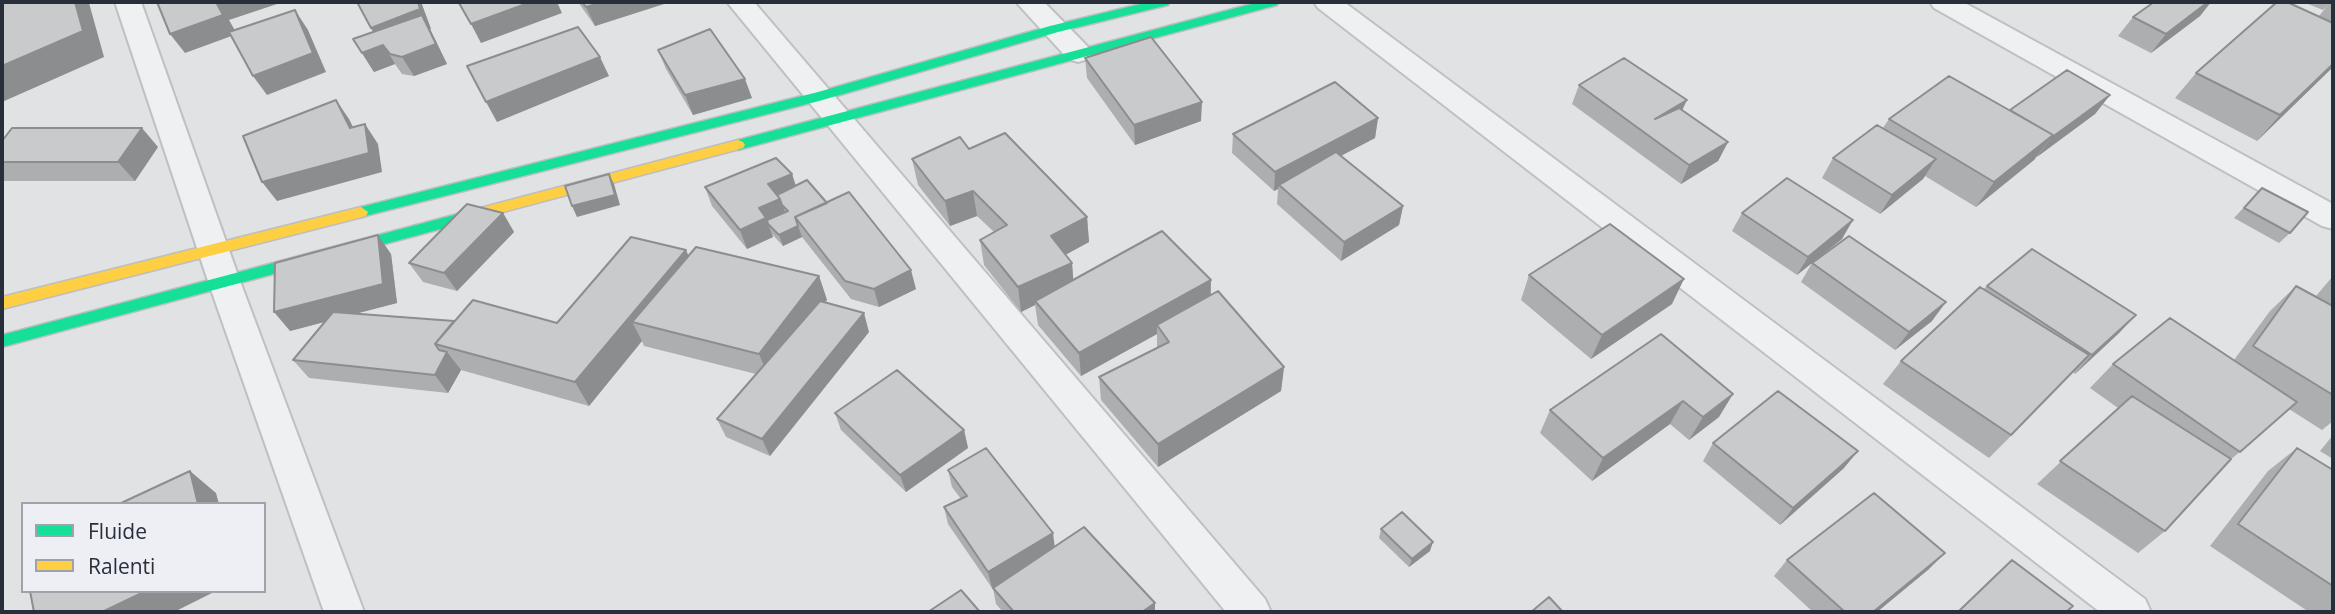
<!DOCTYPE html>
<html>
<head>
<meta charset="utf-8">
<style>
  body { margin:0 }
  #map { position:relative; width:2335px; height:614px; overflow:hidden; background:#e0e2e4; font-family:"Open Sans",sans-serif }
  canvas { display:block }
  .frame { position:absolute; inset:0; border:4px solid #292e3b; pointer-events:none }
  .legend { position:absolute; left:21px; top:502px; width:245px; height:91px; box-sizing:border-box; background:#edeff4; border:2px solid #9fa2aa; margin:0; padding:9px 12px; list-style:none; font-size:21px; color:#292e3b }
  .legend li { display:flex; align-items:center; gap:14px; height:35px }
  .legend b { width:35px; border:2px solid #9fa2aa }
</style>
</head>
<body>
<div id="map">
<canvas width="2335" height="614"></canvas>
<div class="frame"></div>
<ul class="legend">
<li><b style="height:9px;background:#16e098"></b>Fluide</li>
<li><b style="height:9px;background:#ffcf43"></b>Ralenti</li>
</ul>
</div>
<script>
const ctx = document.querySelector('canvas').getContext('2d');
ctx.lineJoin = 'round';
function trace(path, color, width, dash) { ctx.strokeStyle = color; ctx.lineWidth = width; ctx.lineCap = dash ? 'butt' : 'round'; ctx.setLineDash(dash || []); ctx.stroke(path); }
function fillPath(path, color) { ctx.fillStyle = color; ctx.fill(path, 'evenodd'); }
const street = new Path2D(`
  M115 2H141L240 281 364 612H324L208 281Z
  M727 2H754L1265 599 1271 612H1226Z
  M1016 2H1044L1088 47 1092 53 1088 59 1078 62 1068 59Z
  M1314 2H1344L2145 599 2151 612H2100L1318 8Z
  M1930 2H1963L2333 204V229L2322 226 1934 8Z`);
const fast = new Path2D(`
  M1149 2H1170L1168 5 1058 32 819 101 361 217 354 212 361 207 818 92 1050 26Z
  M1259 2H1279L1277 5 738 150 731 145 738 140Z
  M469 211 474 212 476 216 474 220 2 347V335Z`);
const slow = new Path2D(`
  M738 140 743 142 745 145 743 148 469 221 462 216 469 211Z
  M361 207 368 212 366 216 2 309V297Z`);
trace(street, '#bec0c2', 4);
trace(fast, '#bcbec2', 3);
trace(slow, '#bcbec2', 3);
fillPath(street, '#eff0f1');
fillPath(fast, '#16e098');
fillPath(slow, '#ffcf43');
fillPath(new Path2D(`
  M357 2H421L431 29H430L447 64 414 76 402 74 395 64 374 72 353 39 373 32Z
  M578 2H667V3L595 26Z
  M2154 2H2211L2200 16 2151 53 2118 36 2133 17Z
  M2303 2H2332L2330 3 2333 2V67L2257 141 2175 98 2196 73 2319 16 2328 5 2323 10Z
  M658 50 752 98 693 115 666 69Z
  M1085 58 1201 121 1135 145 1087 78Z
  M1579 85 1682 110 1728 142 1718 161 1681 184 1572 104Z
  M2110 95 2095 114 2036 157 2034 160 1976 207 1925 176 1923 179 1880 214 1822 178 1833 158 1883 128 1889 119 2010 110Z
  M1378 118 1375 138 1341 156 1403 206 1399 225 1341 261 1277 204 1278 189 1274 191 1232 153 1233 134Z
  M2 141 158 147 135 181H3L2 179Z
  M969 149 1087 217 1089 242 1065 255 1072 263 1073 280H1211V296L1284 367 1281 391 1158 467 1101 400 1099 377 1157 348V334L1081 376 1038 325 1035 305 1021 312 984 265 980 240 994 232 977 216 950 226 918 185 912 159Z
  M792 174 796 186 827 203 916 289 879 307 851 299 802 237 783 246 772 234 773 237 747 249 712 206 705 187Z
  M2262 188 2290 233 2279 243 2234 218Z
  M503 213 514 232 457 291 423 282 409 263Z
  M1742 213 1842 239 1813 262 1932 321 1895 350 1801 282 1812 263 1797 275 1732 231Z
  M391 254 397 303 357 313 454 321 557 323 688 256 819 276 827 300 825 302 869 332 770 456 726 437 717 419 756 374 644 346 642 341 589 406 461 370 448 393 309 378 293 360 324 322 290 331Z
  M1529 275 1672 304 1591 359 1521 300Z
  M2333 276V305L2316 296Z
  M1987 286 2136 315 2119 333 2075 374 2073 372 1989 458 1883 384 1901 361Z
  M2296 286 2333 306V421L2322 430 2289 409 2228 462 2165 531 2138 553 2037 484 2118 408 2090 388 2113 364 2234 360 2270 311Z
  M1661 334 1719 417 1689 440 1670 424 1592 481 1540 433 1550 410Z
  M835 413 964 430 968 448 906 492 841 430Z
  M2333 435V459L2320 451Z
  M1713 443 1844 468 1780 525 1703 461Z
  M2297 448 2333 470V612H2309L2210 546 2268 471Z
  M948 470 1055 547 1155 603V612H1003L996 604 993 588 1008 578 992 588 948 524 944 507 961 499 952 487Z
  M1381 529 1430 551 1409 567 1379 538Z
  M1787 560 1929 569 1877 612H1813L1774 576Z
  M2012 560 2066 612H1957L1989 581Z`), '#acaeaf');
fillPath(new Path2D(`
  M75 2H88L89 3 104 57 2 102V66Z
  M216 2H283L229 20 237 34 185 53 170 34Z
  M418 2H421L431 29H430L447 64 414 76 402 57 385 47 395 64 374 72 362 53 382 45 371 28Z
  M531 2H557L562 13 481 43 471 24Z
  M603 2H667V3L595 26 586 7Z
  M2208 2H2211L2200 16 2151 53 2166 34Z
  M295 10 308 30 326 72 267 95 253 76Z
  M600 57 609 76 497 122 486 102Z
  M2333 64V67L2257 141 2280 115Z
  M745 79 752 98 693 115 685 95Z
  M2110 95 2095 114 2037 157 2051 138Z
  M336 100 349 119 363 147 350 128Z
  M1687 100 1678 119H1655Z
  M1202 102 1201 121 1135 145 1134 125Z
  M1378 118 1375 138 1281 187 1279 185 1278 189 1274 191 1275 172Z
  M365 124 378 144 382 172 277 201 262 182Z
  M142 128 158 147 135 181 118 162Z
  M2053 135 2034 160 1976 207 1994 182Z
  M1728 142 1718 161 1681 184 1689 165Z
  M1936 159 1923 179 1880 214 1892 195Z
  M609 174 614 184 620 205 577 217 572 206Z
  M792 174 798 193 781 200 787 218 768 224 773 237 747 249 740 230 759 208 768 184Z
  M973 191 977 216 950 226 945 201Z
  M1403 206 1399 225 1341 261 1344 242Z
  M503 213 514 232 457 291 444 273Z
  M1087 217 1089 242 1054 261 1051 236Z
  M1853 220 1842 239 1797 275 1808 257Z
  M798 226 802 237 783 246 779 235Z
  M378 235 391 254 397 303 290 331 274 312Z
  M686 250 697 275 632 322 642 341 589 406 575 382Z
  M1072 263 1074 288 1035 301V305L1021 312 1018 287Z
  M911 270 916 289 879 307 874 289Z
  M819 276 827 300 769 377 759 354Z
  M1684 279 1672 304 1591 359 1602 335Z
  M1211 280 1210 304 1157 325V334L1081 376 1079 353Z
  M1946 302 1932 321 1895 350 1909 332Z
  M864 313 869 332 770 456 762 439Z
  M2136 315 2119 333 2075 374 2092 355Z
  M447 352 461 370 448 393 435 375Z
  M2089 355 2066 379 1989 458 2011 435Z
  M1284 367 1281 391 1158 467V444Z
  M1733 394 1719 417 1689 440 1703 417Z
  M1683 401 1670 424 1592 481 1603 458Z
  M964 430 968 448 906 492 900 475Z
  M1858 451 1844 468 1780 525 1793 508Z
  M190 471 216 493 219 504H198Z
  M1053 533 1055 549 992 588 988 572Z
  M1433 542 1430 551 1409 567 1412 559Z
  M1945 553 1929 569 1877 612H1873Z
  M146 591H216L174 612H102Z
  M1155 603V612H1142Z`), '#8c8d8f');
const building = new Path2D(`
  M2 2H75L83 31 2 66Z
  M157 2H216L223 15 170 34Z
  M357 2H418L420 9 371 28Z
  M464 2H531L471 24 459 3Z
  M582 2H603L586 7Z
  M2154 2H2208L2166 34 2133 17Z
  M2277 2H2287L2333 23V64L2280 115 2196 73Z
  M295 10 313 53 253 76 229 32Z
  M422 15 436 44 402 57 390 54 383 45 362 53 353 39Z
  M578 27 600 57 486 102 467 66Z
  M710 29 745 79 685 95 658 50Z
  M1151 37 1202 102 1134 125 1085 58Z
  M1624 58 1687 100 1655 119 1679 108 1728 142 1689 165 1579 85Z
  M2067 70 2110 95 2051 138 2053 135 2010 110Z
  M1949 76 2053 135 1994 182 1889 119Z
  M1335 82 1378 118 1275 172 1233 134Z
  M336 100 350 128 365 124 369 153 262 182 243 136Z
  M1877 125 1936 159 1892 195 1833 158Z
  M12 128H142L118 162H2V141Z
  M1005 133 1087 217 1051 236 1072 263 1018 287 980 240 1007 225 973 191 945 201 912 159 960 137 969 149Z
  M1336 152 1403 206 1344 242 1279 185Z
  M776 158 792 174 768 184 780 199 759 208 766 218 740 230 705 187Z
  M609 174 615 195 572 206 565 186Z
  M1787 178 1853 220 1808 257 1742 213Z
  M807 180 827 203 795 217 798 226 779 235 768 224 767 220 788 211 782 205 780 199 777 195Z
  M2262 188 2308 212 2290 233 2244 208Z
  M849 192 911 270 874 289 845 281 795 217Z
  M467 204 503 213 444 273 409 263Z
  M1610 224 1684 279 1602 335 1529 275Z
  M1162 231 1211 280 1079 353 1035 301Z
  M378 235 383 284 274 312 275 263Z
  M1849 236 1946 302 1909 332 1812 263Z
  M631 237 686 250 575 382 435 344 473 300 557 323Z
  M696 247 819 276 759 354 632 322Z
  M2032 249 2136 315 2092 355 1987 286Z
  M2296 286 2333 306V395L2253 346Z
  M1980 287 2089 355 2011 435 1901 361Z
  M1218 291 1284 367 1158 444 1099 377 1169 342 1157 325Z
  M820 301 864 313 762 439 717 419Z
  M333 312 454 321 435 344 439 350 447 352 435 375 293 360Z
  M2170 318 2297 402 2240 452 2113 364Z
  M1661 334 1733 394 1703 417 1683 401 1603 458 1550 410Z
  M897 370 964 430 900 475 835 413Z
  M1778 391 1858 451 1793 508 1713 443Z
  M2132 396 2231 459 2165 531 2060 461Z
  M986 448 1053 533 988 572 944 507 967 496 948 470Z
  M2297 448 2333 470V586L2238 524Z
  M190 471 198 504H119Z
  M1874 493 1945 553 1873 612H1845L1787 560Z
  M1402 512 1433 542 1412 559 1381 529Z
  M1084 527 1155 603 1142 612H1014L993 588Z
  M2012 560 2073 606 2066 612H1958Z
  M961 590 980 612H928Z
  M30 591H146L102 612H34Z
  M1549 597 1563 612H1531Z`);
fillPath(building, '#c8cacc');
trace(building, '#8c8d8f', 2);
</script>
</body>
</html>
